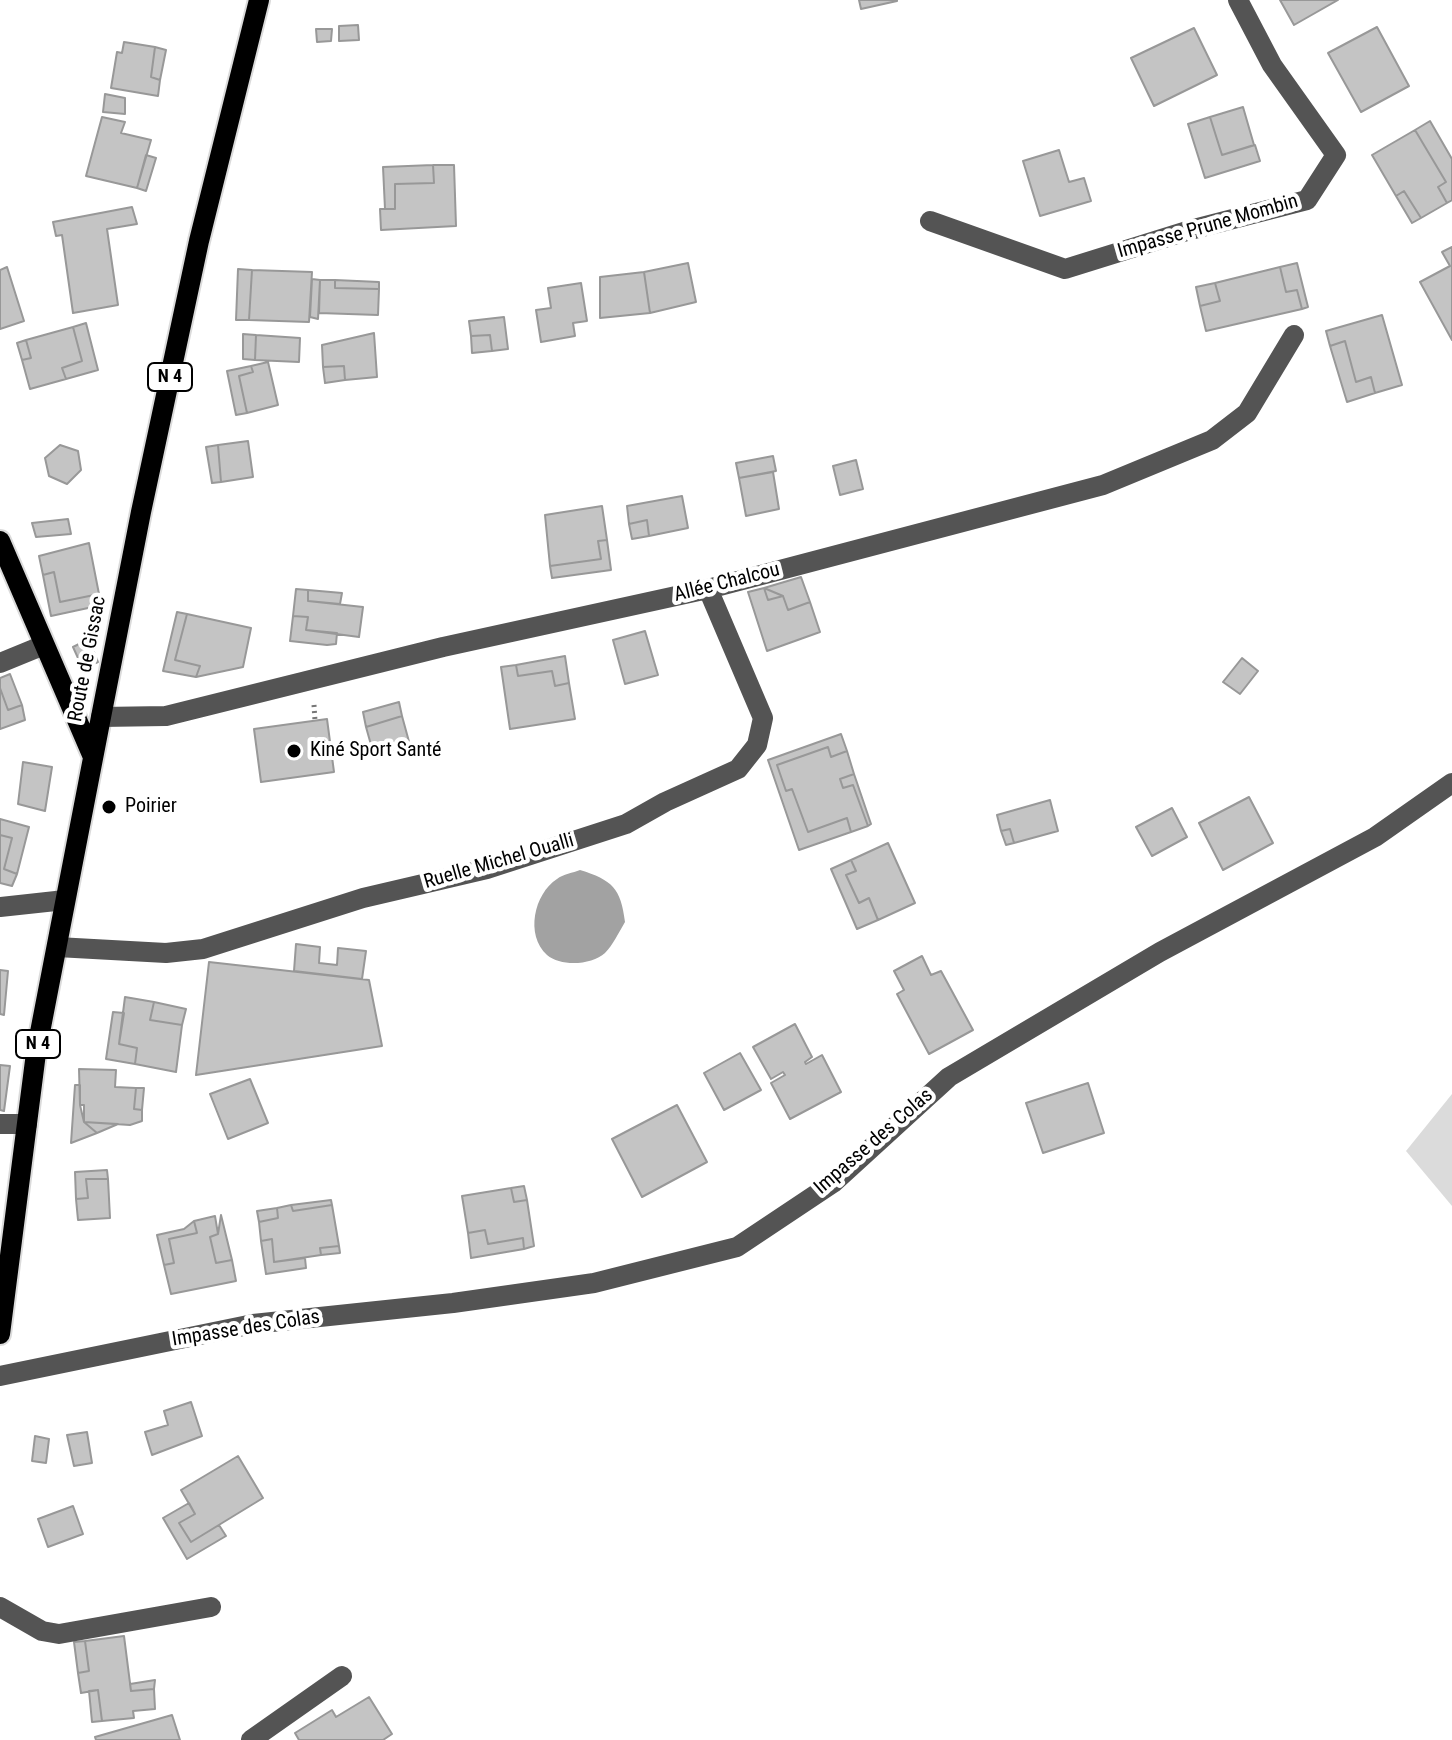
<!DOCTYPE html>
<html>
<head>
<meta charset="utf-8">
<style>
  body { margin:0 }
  canvas { display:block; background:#fff }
</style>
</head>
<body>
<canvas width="1452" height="1740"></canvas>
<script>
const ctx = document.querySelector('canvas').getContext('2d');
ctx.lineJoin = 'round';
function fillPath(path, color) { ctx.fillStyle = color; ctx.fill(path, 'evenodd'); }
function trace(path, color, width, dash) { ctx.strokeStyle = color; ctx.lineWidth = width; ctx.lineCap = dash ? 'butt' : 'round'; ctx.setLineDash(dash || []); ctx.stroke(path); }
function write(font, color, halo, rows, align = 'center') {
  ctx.font = font + ' "Roboto Condensed",sans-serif'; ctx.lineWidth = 8; ctx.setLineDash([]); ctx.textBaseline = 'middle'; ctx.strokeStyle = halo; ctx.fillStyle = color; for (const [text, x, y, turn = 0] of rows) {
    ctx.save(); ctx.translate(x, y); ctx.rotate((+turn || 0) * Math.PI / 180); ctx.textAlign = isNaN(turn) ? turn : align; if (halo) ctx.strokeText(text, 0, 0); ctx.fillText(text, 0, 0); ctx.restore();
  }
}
fillPath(new Path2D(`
  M1452 1094V1206L1406 1151Z`), '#dbdbdb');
fillPath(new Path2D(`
  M580 870C612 880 621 888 625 922 619 932 613 945 605 953 592 965 561 967 547 955 525 935 534 894 557 879 563 874 573 873 580 870Z`), '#a2a2a2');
const building = new Path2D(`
  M859 0H897V1L861 9Z
  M1280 0H1338L1294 25Z
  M358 25 359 40 339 41V26Z
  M1377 27 1409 86 1361 112 1328 53Z
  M1194 28 1217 75 1154 106 1131 58Z
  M316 29H332L331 41 317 42Z
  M124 42 155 47 151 77 160 80 158 96 111 88 117 52 122 53Z
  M155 47 166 50 160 80 151 77Z
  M105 94 125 98V114L103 112Z
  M1243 107 1254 145 1222 155 1210 117Z
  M102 117 125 122 121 133 151 140 137 188 86 176Z
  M1210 117 1222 155 1255 145 1260 161 1205 178 1188 124Z
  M1430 121 1452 159V200L1447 203 1438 187 1446 182 1415 130Z
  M1415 130 1446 182 1438 187 1447 203 1421 218 1404 191 1396 196 1372 155Z
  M1059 150 1069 182 1084 178 1091 201 1040 216 1023 161Z
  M146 155 156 158 146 191 137 188Z
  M433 165 434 183 395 184V209H385L383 167Z
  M433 165H454L456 226 381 230 380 209H395V184L434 183Z
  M1404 191 1421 218 1412 223 1396 196Z
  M132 207 137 224 107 229 118 305 73 313 62 235 56 236 53 222Z
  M1452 247V340L1420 282 1450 266 1442 252Z
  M688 263 696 302 650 313 644 272Z
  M1297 263 1308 307 1302 309 1297 290 1286 292 1280 267Z
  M7 267 24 321 0 329V270Z
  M1280 267 1286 292 1297 290 1302 309 1206 331 1200 306 1220 301 1215 283Z
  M238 269 252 270 249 320H236Z
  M252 270 312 272 309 322 249 320Z
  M644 272 650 313 600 318V277Z
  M312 279 320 280 318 319 310 317Z
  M320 280H335V288L379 289 378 315 319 313Z
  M335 280 379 282V289L335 288Z
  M581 283 587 321 573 323 575 336 541 342 536 310 551 308 548 288Z
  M1215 283 1220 301 1200 306 1196 287Z
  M1382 315 1402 385 1375 393 1371 377 1356 382 1345 341 1330 346 1326 331Z
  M504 317 508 349 492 351 490 335 471 336 469 321Z
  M86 323 98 370 66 379 62 368 82 361 73 327Z
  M73 327 82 361 62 368 66 379 30 389 22 360 31 358 26 340Z
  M374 333 377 377 345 380 344 366 323 367 322 345Z
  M243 334 256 335 255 360 243 359Z
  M256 335 300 338 299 362 255 360Z
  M490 335 492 351 472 353 471 336Z
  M26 340 31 358 22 360 17 343Z
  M1345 341 1356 382 1371 377 1375 393 1347 402 1330 346Z
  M268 362 278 405 247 413 239 376 253 372 251 366Z
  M251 366 253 372 239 376 247 413 236 415 227 371Z
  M344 366 345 380 325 383 323 367Z
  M248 441 253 477 221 482 218 445Z
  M60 445 78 451 81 470 67 484 49 476 45 458Z
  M218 445 221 482 212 483 206 447Z
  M773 456 776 471 739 478 736 463Z
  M856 460 863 489 840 495 833 466Z
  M773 472 779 509 746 516 739 478Z
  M682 496 688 528 649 536 647 520 629 524 627 506Z
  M602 506 607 540 598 541 601 559 550 566 545 515Z
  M68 519 71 534 36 537 32 523Z
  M647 520 649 536 632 539 629 524Z
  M607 540 611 570 552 578 550 566 601 559 598 541Z
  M89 543 99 594 60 602 54 572 43 575 39 556Z
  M54 572 60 602 99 594 102 605 51 616 43 575Z
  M801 577 810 602 788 610 783 596 764 588Z
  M764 588 783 596 768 600Z
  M764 588 768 600 783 596 788 610 810 602 820 632 767 651 748 592Z
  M296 589 308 590V601L363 607 359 637 306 630 308 617 293 616Z
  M308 590 342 593 340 604 308 601Z
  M177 612 187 614 175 660 200 666 196 677 163 671Z
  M187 614 251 628 243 667 196 677 200 666 175 660Z
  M293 616 308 617 306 630 337 633 336 644 327 645 290 641Z
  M645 631 658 675 625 684 613 640Z
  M89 639 98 662 83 669 73 647Z
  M565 656 569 683 555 686 552 671 518 676 516 665Z
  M1242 658 1258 671 1240 694 1223 682Z
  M516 665 518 676 552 671 555 686 569 683 575 719 510 729 501 667Z
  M10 674 22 705 8 710 0 688V678Z
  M0 688 8 710 22 705 25 720 0 729Z
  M399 702 402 716 366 727 363 712Z
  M402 716 411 749 375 759 366 727Z
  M327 719 334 772 261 782 254 729Z
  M841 734 847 751 831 757 828 747 777 765 786 791 792 789 808 832 847 818 851 832 799 850 768 760Z
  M828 747 831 757 847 751 854 774 840 779 843 788 853 785 868 826 851 832 847 818 808 832 792 789 786 791 777 765Z
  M23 762 52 767 45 811 18 804Z
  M854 774 871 824 868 826 853 785 843 788 840 779Z
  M1249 797 1273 843 1223 870 1199 823Z
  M1050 800 1058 831 1014 843 1010 829 1001 831 997 815Z
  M1172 808 1187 837 1152 856 1136 827Z
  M0 819 29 827 17 874 4 869 12 838 0 835Z
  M1010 829 1014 843 1006 845 1001 831Z
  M0 835 12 838 4 869 17 874 12 886 0 883Z
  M888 843 915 903 878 920 869 898 859 903 846 875 856 871 851 860Z
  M851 860 856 871 846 875 859 903 869 898 878 920 857 929 831 869Z
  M296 944 320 947 319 963 337 965 338 948 366 951 362 979 294 971Z
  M922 956 931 975 941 971 973 1030 929 1054 897 994 904 990 894 971Z
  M209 962 369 980 382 1046 196 1075Z
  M0 970 8 971 4 1015 0 1014Z
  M125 997 154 1002 150 1020 182 1025 176 1072 135 1064 137 1048 119 1044Z
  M154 1002 186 1009 182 1025 150 1020Z
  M113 1012 124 1013 119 1044 137 1048 135 1064 106 1059Z
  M795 1024 812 1057 805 1062 806 1064 822 1055 841 1092 790 1119 771 1083 785 1075 783 1072 771 1079 753 1047Z
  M740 1053 761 1090 724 1110 704 1073Z
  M0 1065 10 1066 4 1111 0 1110Z
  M79 1069 116 1070 115 1087 136 1088 134 1109 142 1110V1121L130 1125 84 1122V1105H80Z
  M250 1079 268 1123 228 1139 210 1094Z
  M1088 1083 1104 1133 1043 1153 1026 1103Z
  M75 1085H80V1105L84 1122 97 1133 71 1143Z
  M136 1088H144L142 1110 134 1109Z
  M677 1105 707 1162 642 1197 612 1139Z
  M84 1122 118 1124 97 1133Z
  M107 1170 108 1179H86L88 1198 76 1199 75 1172Z
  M86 1179H108L110 1218 78 1220 76 1199 88 1198Z
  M524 1186 527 1200 514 1202 511 1188Z
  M511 1188 514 1202 527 1200 534 1246 524 1249 523 1238 488 1244 485 1230 468 1233 462 1196Z
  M331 1200 332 1205 293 1211 291 1205Z
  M291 1205 293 1211 332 1205 339 1246 320 1248 321 1255 274 1262 272 1239 261 1241 259 1222 278 1218 277 1208Z
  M277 1208 278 1218 259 1222 257 1211Z
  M221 1215 232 1260 216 1263 210 1237 218 1234Z
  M215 1216 218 1234 210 1237 216 1263 232 1260 236 1281 171 1294 164 1265 174 1263 169 1239 197 1233 194 1221Z
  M194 1221 197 1233 169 1239 174 1263 164 1265 157 1235 184 1229Z
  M485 1230 488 1244 523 1238 524 1249 471 1258 468 1233Z
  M272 1239 274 1262 305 1258 306 1268 266 1274 261 1241Z
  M339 1246 340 1253 321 1255 320 1248Z
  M191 1402 202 1436 152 1455 145 1432 168 1425 164 1411Z
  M87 1432 92 1463 74 1466 67 1435Z
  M35 1436 49 1439 46 1463 32 1461Z
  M238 1456 263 1498 191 1542 179 1523 195 1514 181 1490Z
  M189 1503 195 1514 179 1523 191 1542 219 1525 226 1536 187 1559 163 1518Z
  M73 1506 83 1534 48 1547 38 1519Z
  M124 1636 131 1691 154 1689 155 1709 133 1711 134 1718 102 1721 98 1690 81 1693 78 1673 89 1671 85 1641Z
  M85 1641 89 1671 78 1673 74 1642Z
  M155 1680 154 1689 131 1691 130 1684Z
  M98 1690 102 1721 92 1722 89 1691Z
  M369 1697 392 1734 383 1740H299L295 1733 332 1710 336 1717Z
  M172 1715 180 1740H96L95 1737Z`);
fillPath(building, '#c4c4c4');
trace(building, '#989898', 2);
const major = new Path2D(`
  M0 541 93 757
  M0 1334 36 1053 101 717 141 512 199 241 259 0`);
trace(major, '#dbdbdb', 24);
trace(new Path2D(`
  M314 705 315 721`), '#767676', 5, [2, 4]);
trace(new Path2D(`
  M930 221 1065 269 1190 230 1307 200 1336 155 1272 65 1238 0
  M0 663 44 645
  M101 717 166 716 443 647 708 589 1103 485 1212 440 1247 413 1294 335
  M0 907 65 900
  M57 947 166 953 203 949 363 898 487 869 626 824 665 802 738 769 757 745 763 718 708 589
  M0 1124H27
  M0 1376 253 1324 453 1303 594 1283 737 1247 833 1183 949 1077 1160 952 1375 837 1452 783
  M0 1607 42 1631 59 1634 211 1607
  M251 1740 342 1676`), '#545454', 20);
trace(major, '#000', 20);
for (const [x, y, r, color] of [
  [294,751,8,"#000"],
  [109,807,8,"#000"]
]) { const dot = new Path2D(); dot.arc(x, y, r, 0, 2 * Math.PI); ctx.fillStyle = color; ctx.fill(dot); trace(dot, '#fff', 3); }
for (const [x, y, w] of [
  [170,377,44],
  [38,1044,44]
]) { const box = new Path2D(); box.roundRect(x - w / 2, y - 14, w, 28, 6); ctx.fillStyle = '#fff'; ctx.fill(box); trace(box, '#000', 2); }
write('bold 18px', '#000', null, [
  ["N 4",170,377],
  ["N 4",38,1044]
]);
write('20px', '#000', '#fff', [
  ["Impasse Prune Mombin",1208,227,-16],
  ["Allée Chalcou",727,583,-14],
  ["Route de Gissac",88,659,-79],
  ["Ruelle Michel Oualli",499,862,-16],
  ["Impasse des Colas",874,1142,-41],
  ["Impasse des Colas",246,1329,-9]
]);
write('20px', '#000', '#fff', [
  ["Kiné Sport Santé",310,751],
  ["Poirier",125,807]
], 'left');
</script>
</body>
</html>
